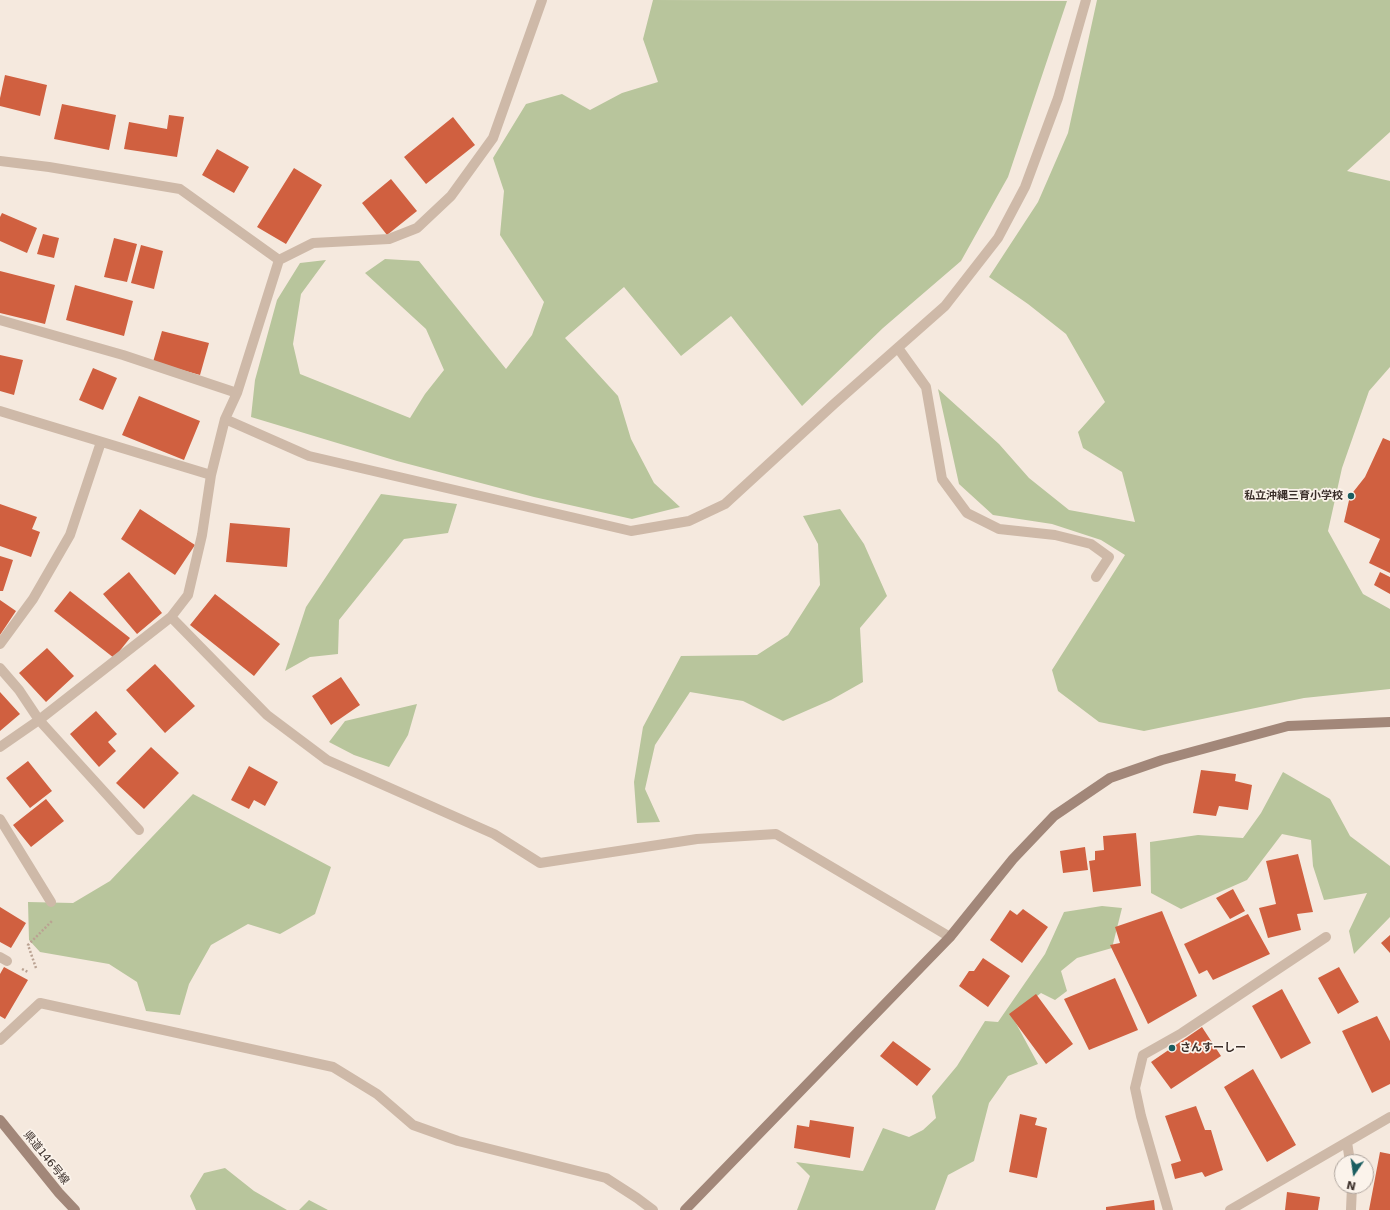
<!DOCTYPE html>
<html>
<head>
<meta charset="utf-8">
<style>
  body { margin:0 }
  #map { position:relative; width:1390px; height:1210px; overflow:hidden; background:#f5e9de; font-family:"DejaVu Sans",sans-serif }
  canvas { display:block }
  .north { position:absolute; left:1334px; top:1154px; width:40px; height:40px; box-sizing:border-box; background:#fbf3eb; border:1px solid #aea49d; border-radius:50%; rotate:193deg; font-size:11px; font-weight:700; line-height:16px; text-align:center; color:#3a2e29 }
  .north::after { content:''; display:block; margin:auto; width:14px; height:18px; background:#1a5d60; clip-path:polygon(50% 0,100% 100%,50% 72%,0 100%) }
</style>
</head>
<body>
<div id="map">
<canvas width="1390" height="1210"></canvas>
<div class="north">N</div>
</div>
<script>
const ctx = document.querySelector('canvas').getContext('2d');
ctx.lineJoin = 'round';
function fillPath(path, color) { ctx.fillStyle = color; ctx.fill(path, 'evenodd'); }
function trace(path, color, width, dash) { ctx.strokeStyle = color; ctx.lineWidth = width; ctx.lineCap = dash ? 'butt' : 'round'; ctx.setLineDash(dash || []); ctx.stroke(path); }
function write(font, color, halo, rows, align = 'center') {
  ctx.font = font + ' "DejaVu Sans","Noto Sans JP",sans-serif'; ctx.lineWidth = 3.5; ctx.setLineDash([]); ctx.textBaseline = 'middle'; ctx.strokeStyle = halo; ctx.fillStyle = color; for (const [text, x, y, turn = 0] of rows) {
    ctx.save(); ctx.translate(x, y); ctx.rotate((+turn || 0) * Math.PI / 180); ctx.textAlign = isNaN(turn) ? turn : align; if (halo) ctx.strokeText(text, 0, 0); ctx.fillText(text, 0, 0); ctx.restore();
  }
}
fillPath(new Path2D(`
  M653 0 1067 1 1008 177 961 261 883 328 802 406 731 316 681 356 624 287 565 338 618 396 631 439 654 483 680 507 632 519 534 497 397 461 251 417 255 380 277 300 300 263 326 260 301 294 293 344 300 374 410 418 425 394 444 370 426 329 365 273 385 259 419 261 506 369 532 335 544 302 500 235 504 191 493 158 526 104 562 94 590 110 622 93 658 82 643 39Z
  M1097 0H1390V132L1347 171 1390 181V367L1369 391 1342 468 1328 531 1363 594 1390 609V689L1304 698 1144 731 1099 722 1058 691 1052 670 1125 555 1101 540 1052 524 993 515 959 484 938 389 999 444 1029 478 1069 510 1135 522 1122 472 1083 448 1078 432 1105 402 1066 334 1028 304 989 277 1038 202 1068 133Z
  M381 494 457 504 448 533 404 539 339 620 338 654 310 657 285 671 306 607Z
  M840 509 864 544 887 596 860 628 863 682 831 700 783 721 743 701 690 692 655 745 645 789 660 822 637 823 634 782 643 727 681 656 757 655 788 635 820 585 818 544 803 516Z
  M417 704 408 735 389 767 354 755 329 742 345 721Z
  M1283 772 1330 799 1350 836 1390 866V917L1354 954 1349 931 1367 893 1324 900 1313 866 1311 840 1282 834 1247 880 1181 909 1151 893 1150 842 1198 835 1243 838 1261 813Z
  M193 794 331 867 315 914 280 934 248 924 211 945 189 984 180 1015 146 1011 137 982 109 964 40 952 29 940 28 902 73 903 110 881Z
  M1102 906 1122 908 1112 948 1077 958 1061 971 1067 991 1055 1000 1041 993 1012 1016 1038 1064 1008 1076 989 1103 974 1161 948 1175 935 1210H797L810 1176 796 1162 863 1171 883 1128 909 1137 923 1130 936 1118 932 1096 957 1066 985 1021 998 1022 1045 954 1064 912Z
  M225 1168 254 1191 287 1210H196L190 1196 204 1173Z
  M309 1200 328 1210H299Z`), '#b8c59c');
fillPath(new Path2D(`
  M5 75 47 85 40 116 0 106V98Z
  M62 104 116 115 109 150 54 139Z
  M169 115 184 117 177 157 124 149 129 122 167 129Z
  M453 117 475 145 426 184 404 157Z
  M217 149 249 167 234 193 202 175Z
  M294 168 322 185 286 244 257 227Z
  M391 179 417 211 387 235 362 203Z
  M2 213 37 228 27 253 0 241V217Z
  M43 234 59 238 54 258 37 254Z
  M114 238 137 244 127 282 104 277Z
  M141 245 163 251 154 289 131 283Z
  M0 271 55 285 45 324 0 313Z
  M75 285 133 301 124 336 66 320Z
  M162 331 209 343 200 375 153 362Z
  M0 355 23 360 14 395 0 391Z
  M93 368 117 378 103 410 79 400Z
  M139 396 200 421 184 460 122 435Z
  M1383 438 1390 441V573L1369 563 1380 539 1344 522 1350 496 1365 477Z
  M0 504 37 517 32 529 40 532 31 557 0 546Z
  M140 509 195 545 175 575 121 539Z
  M230 523 290 528 287 567 226 562Z
  M0 556 13 560 3 591H0Z
  M129 572 162 613 137 634 103 594Z
  M1380 572 1390 577V594L1374 585Z
  M70 591 130 638 114 658 54 611Z
  M215 594 280 644 254 676 190 625Z
  M0 600 16 611 0 635Z
  M47 648 74 676 46 702 19 673Z
  M155 664 195 706 165 733 126 690Z
  M341 677 360 705 331 725 312 696Z
  M0 692 20 714 0 731Z
  M96 711 117 734 108 742 116 751 99 767 70 734Z
  M151 747 179 773 144 809 116 783Z
  M28 761 52 791 30 808 6 778Z
  M249 766 278 782 265 806 254 800 249 809 231 800Z
  M1201 770 1236 774 1235 781 1252 785 1248 810 1219 806 1216 816 1193 813Z
  M46 799 64 821 31 847 13 825Z
  M1136 833 1141 886 1093 892 1089 861 1095 860V851L1104 850 1103 836Z
  M1085 847 1088 870 1063 873 1060 851Z
  M1298 854 1313 912 1297 914 1301 930 1268 938 1259 908 1276 904 1266 861Z
  M1233 889 1245 911 1230 919 1216 898Z
  M0 907 26 923 11 948 0 942Z
  M1023 909 1048 927 1022 963 990 940 1010 910 1017 915Z
  M1162 911 1197 996 1148 1024 1110 945 1120 943 1115 927Z
  M1248 914 1270 954 1213 980 1207 970 1199 974 1184 944Z
  M1390 935V953L1381 943Z
  M983 958 1010 976 988 1007 959 986 969 971H974Z
  M4 967 28 980 5 1019 0 1016V974Z
  M1339 967 1359 1002 1338 1014 1318 978Z
  M1115 978 1138 1030 1089 1050 1064 999Z
  M1282 989 1311 1043 1281 1059 1252 1006Z
  M1036 994 1073 1044 1046 1064 1009 1014Z
  M1377 1016 1390 1041V1084L1372 1093 1342 1031Z
  M1202 1027 1221 1056 1171 1089 1151 1062Z
  M893 1041 931 1069 917 1086 880 1056Z
  M1253 1069 1296 1145 1267 1162 1224 1087Z
  M1196 1106 1205 1130H1211L1223 1170 1205 1177 1202 1172 1175 1179 1171 1164 1181 1161 1165 1116Z
  M1020 1114 1037 1118 1035 1125 1047 1128 1037 1178 1009 1172Z
  M810 1120 854 1127 850 1158 794 1148 797 1125 809 1127Z
  M1380 1152 1390 1154V1210H1369Z
  M1287 1192 1320 1197 1318 1210H1285Z
  M1154 1200 1155 1210H1106V1207Z`), '#d06040');
trace(new Path2D(`
  M36 968 28 945 53 920
  M22 969 28 972`), '#baa292', 2.5, [2, 2]);
trace(new Path2D(`
  M0 161 49 167 180 189 279 260
  M0 320 123 355 237 393
  M898 348 926 387 942 479 967 513 999 529 1055 535 1091 544 1109 557 1096 577
  M0 411 211 475
  M225 419 309 456 631 531 689 521 725 504 834 404 945 306 998 238 1025 187 1058 98 1086 0
  M171 617 267 715 327 760 494 834 540 863 697 839 776 834 950 937
  M0 644 33 599 70 535 101 442
  M0 668 19 690 39 720 139 830
  M0 747 39 720 171 617 188 595 202 535 211 475 225 419 237 393 279 260 313 243 389 239 417 228 451 196 493 138 542 0
  M0 819 51 902
  M0 957 7 961
  M0 1040 40 1003 333 1067 377 1094 413 1125 458 1141 606 1178 637 1198 653 1210
  M1347 1142 1350 1162
  M1168 1210 1141 1116 1135 1088 1143 1055 1182 1033 1326 937
  M1230 1210 1390 1117
  M1351 1210 1352 1186`), '#ceb9a8', 10);
trace(new Path2D(`
  M0 1120 59 1193 75 1210
  M685 1210 950 937 1013 859 1054 816 1110 778 1162 760 1288 726 1390 722`), '#a28779', 10);
for (const [x, y, r, color] of [
  [1351,496,4,"#1a5d60"],
  [1172,1048,4,"#1a5d60"]
]) { const dot = new Path2D(); dot.arc(x, y, r, 0, 2 * Math.PI); ctx.fillStyle = color; ctx.fill(dot); trace(dot, '#fbf3eb', 1.5); }
write('bold 11px', '#3a2e29', '#fbf3eb', [
  ["私立沖縄三育小学校",1343,496],
  ["さんすーしー",1180,1048,"left"]
], 'right');
write('11px', '#3a2e29', '#fbf3eb', [
  ["県道146号線",46,1158,51]
]);
</script>
</body>
</html>
